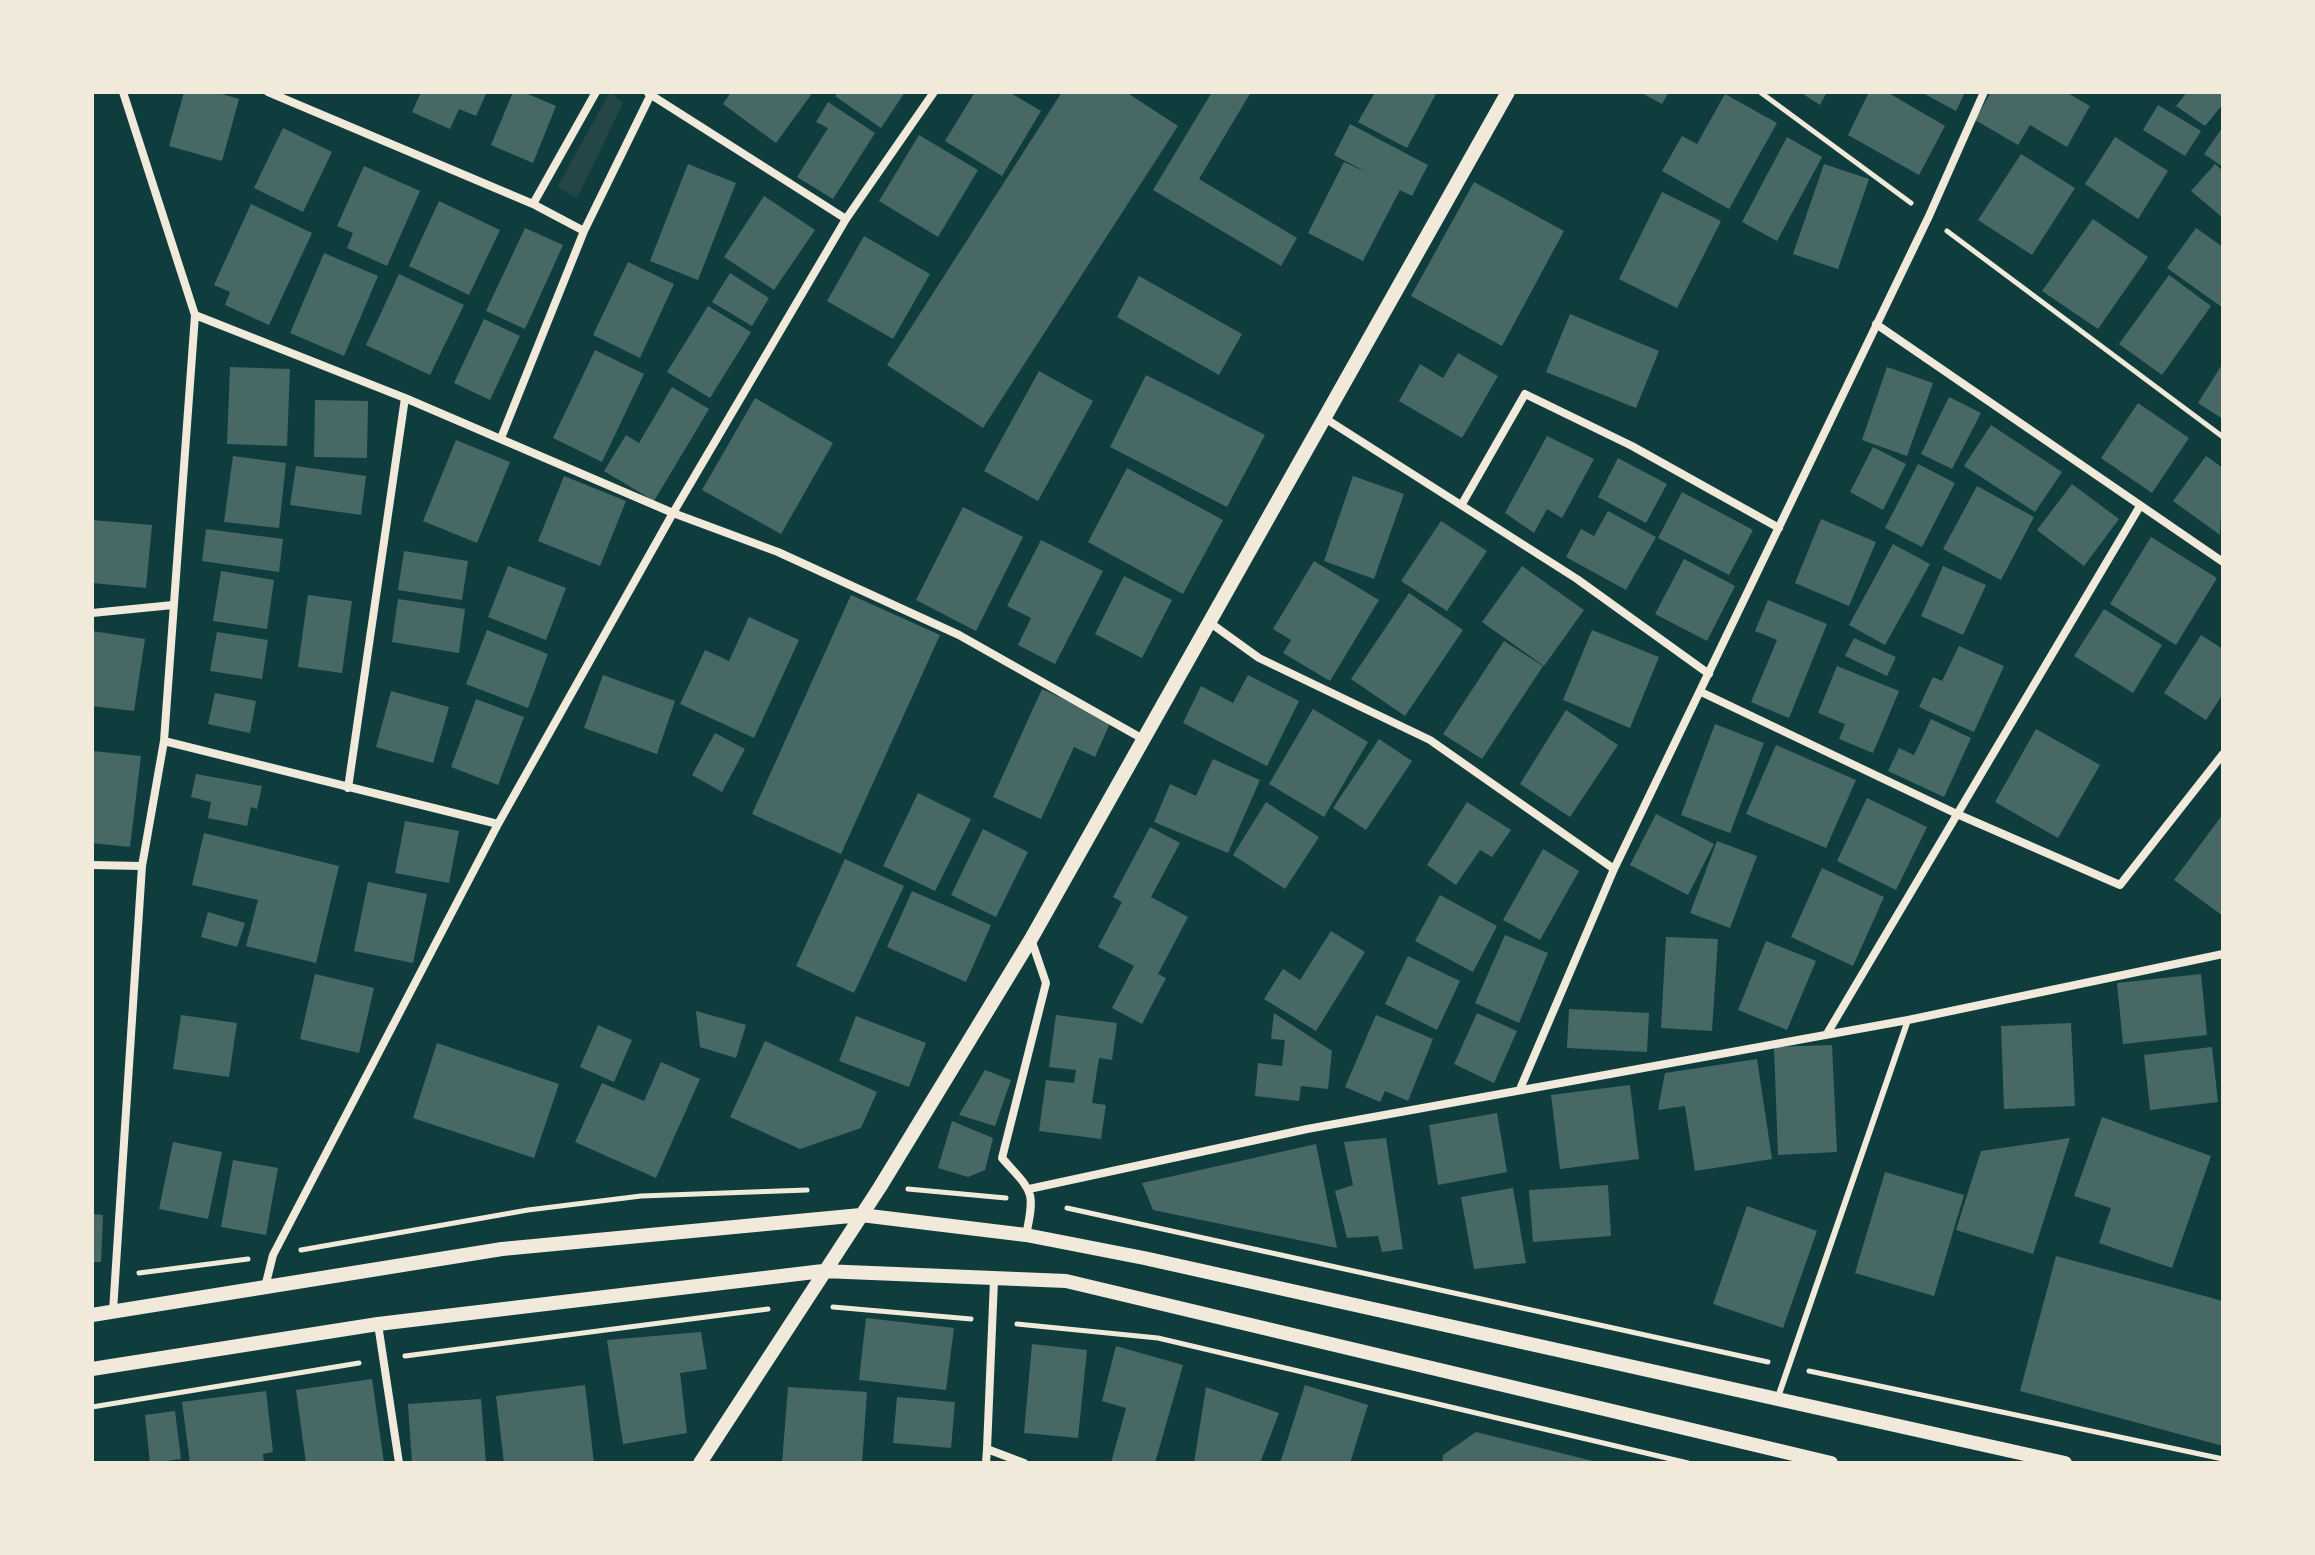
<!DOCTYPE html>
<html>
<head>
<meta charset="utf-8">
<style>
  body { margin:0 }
  #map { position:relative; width:2315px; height:1555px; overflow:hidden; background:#0f3d3e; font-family:Signika,sans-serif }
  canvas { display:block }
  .frame { position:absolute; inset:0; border:94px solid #f1e9da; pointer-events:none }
</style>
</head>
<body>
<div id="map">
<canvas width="2315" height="1555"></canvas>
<div class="frame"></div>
</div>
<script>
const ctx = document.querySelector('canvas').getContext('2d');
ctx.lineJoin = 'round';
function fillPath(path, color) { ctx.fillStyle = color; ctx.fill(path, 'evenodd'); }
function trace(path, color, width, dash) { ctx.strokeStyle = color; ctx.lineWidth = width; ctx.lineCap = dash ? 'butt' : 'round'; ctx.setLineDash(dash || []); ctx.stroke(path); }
fillPath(new Path2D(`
  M610 92 623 103 577 198 557 187Z`), '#244646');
fillPath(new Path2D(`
  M184 92H215L239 99 222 161 169 146Z
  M421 92H487L476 116 459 109 450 129 412 112Z
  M513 92H523L556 106 533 163 491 145Z
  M731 92H813L776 143 723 104Z
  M838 92H905L881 128 835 96Z
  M975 92H1009L1041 111 1002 176 945 141Z
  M1062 92H1126L1178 126 983 428 887 365Z
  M1212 92H1251L1199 179 1297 238 1281 266 1153 190Z
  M1375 92H1437L1407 148 1358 122Z
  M1640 92H1669L1662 104Z
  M1800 92H1827L1820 105Z
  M1869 92H1887L1945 126 1919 175 1848 135Z
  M1921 92H1965L1956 111Z
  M1991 92H2066L2090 106 2067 147 2030 125 2018 145 1975 120Z
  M2187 92H2223V104L2205 126 2176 106Z
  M1725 94 1777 123 1729 209 1662 171 1682 136 1697 144Z
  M828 102 875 133 833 199 797 177 828 128 816 122Z
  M2158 105 2201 131 2185 156 2143 130Z
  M1350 124 1428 165 1412 196 1400 190 1363 261 1308 233 1344 162 1368 173 1334 155Z
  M2223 127V167L2204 154Z
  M283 128 332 152 303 212 254 188Z
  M919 135 978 170 938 237 879 201Z
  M1787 137 1822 157 1777 241 1742 222Z
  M2115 137 2168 171 2138 219 2085 184Z
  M2021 154 2075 188 2032 255 1978 220Z
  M688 164 736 183 698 280 650 261Z
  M1824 164 1869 179 1838 269 1793 254Z
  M2215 164 2223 171V218L2191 191Z
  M364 166 420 191 387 266 347 248 353 233 337 226Z
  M1474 182 1564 231 1502 346 1411 296Z
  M1662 192 1721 221 1677 308 1619 279Z
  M764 196 815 230 774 290 724 257Z
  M439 201 500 230 469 295 409 266Z
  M251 204 312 233 269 325 225 305 230 292 214 285Z
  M2093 219 2148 257 2098 329 2042 291Z
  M525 228 563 245 525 329 486 311Z
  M2196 228 2223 247V308L2167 268Z
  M864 236 930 274 893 339 827 301Z
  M324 253 378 276 344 356 290 333Z
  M628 262 674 284 640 358 593 335Z
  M730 273 769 298 752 326 712 302Z
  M399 274 464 305 430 375 366 345Z
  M2169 275 2211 306 2162 375 2119 344Z
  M1139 276 1242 334 1219 375 1117 317Z
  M708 306 751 332 710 398 667 372Z
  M1570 314 1659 351 1636 408 1546 372Z
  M484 319 520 336 490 400 454 383Z
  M595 350 644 374 602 462 553 438Z
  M1458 353 1498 376 1462 438 1399 401 1420 364 1443 378Z
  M2223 363V419L2198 403Z
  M230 367 290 369 287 446 227 444Z
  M1887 367 1933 383 1907 456 1862 440Z
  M1039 371 1093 401 1038 501 984 471Z
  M1146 375 1265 435 1227 507 1110 447Z
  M672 387 709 409 654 501 604 471 626 435 639 443Z
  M1949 397 1981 413 1952 469 1921 454Z
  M755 398 833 443 781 534 702 490Z
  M315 400 368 401 367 458 314 457Z
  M2138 403 2189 438 2152 493 2101 458Z
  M1991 425 2062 472 2035 512 1964 466Z
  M1547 436 1594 459 1562 518 1547 509 1534 533 1505 513Z
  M456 440 510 462 477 543 423 521Z
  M1873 447 1906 464 1883 510 1850 492Z
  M233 456 286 463 279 528 224 522Z
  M2206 456 2223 468 2220 535 2173 501Z
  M1618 458 1667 484 1646 523 1598 497Z
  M1918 464 1955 483 1922 547 1885 528Z
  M296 466 366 476 361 515 290 505Z
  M1127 468 1223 520 1183 594 1088 542Z
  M564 476 626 501 600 566 538 541Z
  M1353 476 1404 494 1374 579 1324 561Z
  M2072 484 2119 519 2084 566 2037 530Z
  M1977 486 2034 517 2001 580 1943 549Z
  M1682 492 1753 530 1729 575 1658 538Z
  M963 507 1023 537 976 631 916 600Z
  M1608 511 1656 537 1626 590 1566 557 1581 529 1594 536Z
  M1821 519 1876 542 1849 606 1795 583Z
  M92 520 152 525 146 588 92 583Z
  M1441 521 1487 551 1447 611 1401 581Z
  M206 529 283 539 279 572 202 561Z
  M2151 537 2217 578 2176 645 2110 604Z
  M1041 540 1103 571 1055 664 1018 645 1031 618 1007 606Z
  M1893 544 1930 564 1885 645 1849 625Z
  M404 551 468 561 462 600 398 590Z
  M1684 559 1735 586 1707 641 1655 614Z
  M1314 561 1379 600 1330 681 1283 653 1291 640 1273 629Z
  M508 566 566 588 546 640 488 617Z
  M1522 566 1584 610 1544 666 1482 622Z
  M1943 566 1986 585 1963 635 1921 616Z
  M221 571 274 580 267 629 213 621Z
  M1124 576 1172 600 1142 658 1095 634Z
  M1409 593 1463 630 1405 716 1351 679Z
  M308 595 352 601 342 673 298 667Z
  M851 595 940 635 841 854 752 814Z
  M398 599 465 609 459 653 392 642Z
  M1768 600 1827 624 1789 718 1751 702 1777 640 1755 631Z
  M2104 609 2162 645 2133 693 2074 656Z
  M749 617 799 640 754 738 680 704 705 650 729 661Z
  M487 630 548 654 528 708 466 684Z
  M1592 630 1659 657 1630 728 1563 700Z
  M92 631 145 639 134 711 92 706Z
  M217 632 268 640 262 679 210 671Z
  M2201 635 2223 649V694L2206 720 2164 693Z
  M1854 638 1896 657 1887 676 1845 656Z
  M1504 641 1543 666 1482 759 1443 734Z
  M1959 646 2004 666 1974 732 1919 707 1933 677 1942 681Z
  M1837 666 1899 691 1873 753 1839 739 1845 724 1818 713Z
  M603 675 675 701 657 754 584 728Z
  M1248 675 1299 701 1267 766 1183 723 1201 686 1233 703Z
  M1042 689 1111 721 1095 757 1074 747 1041 819 993 797Z
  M391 691 449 707 433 763 376 747Z
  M215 693 256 701 250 733 208 724Z
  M476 699 524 717 498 785 451 767Z
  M1313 709 1368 742 1324 817 1269 784Z
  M1566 710 1618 745 1570 817 1520 784Z
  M1931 719 1971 738 1944 797 1888 771 1899 748 1914 755Z
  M1715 724 1764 743 1730 833 1681 815Z
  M2036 729 2100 765 2058 838 1995 802Z
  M715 733 745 749 722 792 692 775Z
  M1379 739 1412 761 1366 830 1333 808Z
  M1776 745 1856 780 1826 848 1746 814Z
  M93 751 141 756 130 847 92 843Z
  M1213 759 1260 780 1228 853 1154 822 1170 784 1196 796Z
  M196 774 262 786 257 809 251 807 247 826 208 818 211 802 191 797Z
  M918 793 971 819 935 891 883 866Z
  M1867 798 1927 827 1896 890 1837 861Z
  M1266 802 1319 837 1285 889 1233 855Z
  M1467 802 1511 830 1492 857 1480 850 1456 885 1427 865Z
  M1656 814 1714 844 1688 895 1630 865Z
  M2223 814V916L2174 880Z
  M405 821 459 831 449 883 395 873Z
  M1150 827 1180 843 1151 897 1188 917 1158 974 1166 978 1142 1024 1112 1008 1134 966 1098 947 1122 902 1113 897Z
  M983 829 1028 852 996 917 951 895Z
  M204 833 339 866 316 963 246 946 258 900 192 885Z
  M1717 841 1757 856 1730 928 1690 913Z
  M1543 849 1579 871 1540 940 1503 920Z
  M845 859 904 886 854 993 796 966Z
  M1822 868 1884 897 1853 966 1791 937Z
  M368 882 427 894 413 963 354 951Z
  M912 891 991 925 966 982 887 947Z
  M1440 895 1497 926 1473 972 1415 941Z
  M208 912 245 923 237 947 201 937Z
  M1331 931 1365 952 1316 1031 1264 999 1283 969 1300 980Z
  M1505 935 1548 953 1519 1023 1475 1003Z
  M1666 937 1718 939 1712 1031 1661 1028Z
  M1766 941 1816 961 1787 1030 1738 1010Z
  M1408 956 1460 981 1437 1030 1385 1004Z
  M315 974 374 988 359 1053 300 1039Z
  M2201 974 2207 1035 2123 1044 2117 983Z
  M1569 1009 1649 1013 1647 1052 1567 1048Z
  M696 1011 746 1025 736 1058 700 1047Z
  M1274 1013 1332 1051 1328 1089 1301 1086 1299 1101 1255 1096 1258 1063 1282 1066 1285 1040 1271 1039Z
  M1477 1013 1517 1031 1494 1083 1454 1064Z
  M181 1015 237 1023 229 1077 173 1069Z
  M1056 1015 1117 1023 1112 1060 1099 1058 1092 1103 1106 1105 1101 1139 1039 1131 1046 1080 1074 1083 1076 1070 1049 1067Z
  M1376 1015 1433 1039 1408 1101 1385 1091 1380 1102 1345 1087Z
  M856 1016 926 1043 909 1087 839 1061Z
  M2071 1023 2075 1106 2004 1109 2001 1026Z
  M598 1025 632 1040 614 1082 580 1067Z
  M765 1041 877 1092 861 1128 800 1149 730 1117Z
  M437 1043 559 1084 534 1158 413 1118Z
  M1832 1045 1837 1152 1778 1155 1774 1047Z
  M2212 1047 2218 1102 2150 1110 2144 1055Z
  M1757 1059 1772 1159 1695 1171 1685 1106 1658 1110 1665 1073Z
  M661 1062 700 1079 656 1178 575 1142 602 1083 644 1101Z
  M985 1070 1011 1080 995 1126 959 1115Z
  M1630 1085 1639 1159 1560 1169 1551 1095Z
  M1497 1113 1507 1172 1438 1185 1429 1125Z
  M2102 1117 2211 1156 2172 1268 2099 1243 2111 1208 2074 1196Z
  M952 1121 993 1138 985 1170 968 1177 938 1168Z
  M1386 1138 1403 1249 1382 1252 1378 1236 1347 1238 1335 1191 1353 1185 1344 1142Z
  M2070 1138 2033 1254 1956 1230 1981 1151Z
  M173 1142 222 1152 208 1219 159 1209Z
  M1316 1144 1337 1248 1153 1210 1142 1183Z
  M233 1160 278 1168 266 1235 221 1227Z
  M1885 1172 1964 1195 1934 1296 1855 1273Z
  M1608 1185 1611 1236 1533 1242 1529 1190Z
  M1513 1188 1526 1263 1474 1269 1461 1197Z
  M1747 1206 1817 1231 1783 1328 1713 1304Z
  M92 1214 103 1215 101 1262H92Z
  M2056 1256 2223 1301V1446L2020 1391Z
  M866 1318 954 1328 946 1390 859 1380Z
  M701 1332 707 1369 680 1373 687 1433 623 1444 607 1340Z
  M1032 1344 1087 1350 1078 1438 1024 1433Z
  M1116 1346 1183 1365 1155 1463H1111L1126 1408 1102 1401Z
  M372 1379 384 1463H306L296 1390Z
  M585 1385 594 1463H504L496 1396Z
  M1305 1385 1368 1405 1350 1463H1280Z
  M788 1387 867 1392 862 1463H782Z
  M1206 1387 1279 1413 1260 1463H1194Z
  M266 1391 273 1452 263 1454 264 1463H190L182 1402Z
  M897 1397 955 1402 951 1448 893 1443Z
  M481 1399 486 1463H412L408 1404Z
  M175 1411 181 1459 150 1463 145 1415Z
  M1476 1432 1597 1462V1463H1442L1443 1455Z`), '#486865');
trace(new Path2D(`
  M1760 92 1911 203
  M1947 231 2223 437
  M908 1189 1006 1198
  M1067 1208 1768 1362
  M301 1250 528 1210 641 1196 807 1190
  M139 1273 248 1259
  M833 1307 971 1319
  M1017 1324 1158 1338 1688 1463
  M405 1356 768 1309
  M1809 1371 2223 1459
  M92 1407 359 1363`), '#f1e9da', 5);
trace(new Path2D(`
  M1778 1397 1908 1020`), '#f1e9da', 6);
trace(new Path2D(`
  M123 92 195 315 405 398 673 513 778 552 959 635 1143 739
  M268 92 533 204 584 231
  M648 93 846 219
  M533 204 596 92
  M1876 324 2223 562
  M1323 417 1577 579 1709 674
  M501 438 584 231 652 92
  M1462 504 1525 394 1632 446 1779 528
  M92 613 173 605
  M1209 622 1259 658 1430 740 1614 869
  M1701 692 1957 814 2120 885 2223 754
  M164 741 498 824
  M348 788 405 398
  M92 865 142 866
  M1828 1032 2140 506
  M1520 1089 1614 869 1929 216 1984 92
  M1029 1189 1307 1129 1908 1020 2223 954
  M1026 1235C1036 1189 1032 1192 1002 1158L1046 983 1031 939
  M265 1287 273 1255 498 824 673 513 846 219 934 92
  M113 1311 142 866 164 741 195 315
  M378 1324 399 1463
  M987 1449 994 1280
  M986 1463 987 1449 1024 1463`), '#f1e9da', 8);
trace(new Path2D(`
  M92 1315 502 1249 861 1215 1026 1235 1144 1258 2065 1463
  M92 1369 378 1324 823 1271 1066 1281 1831 1463
  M700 1463 880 1187 1031 939 1508 92`), '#f1e9da', 14);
</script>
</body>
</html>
